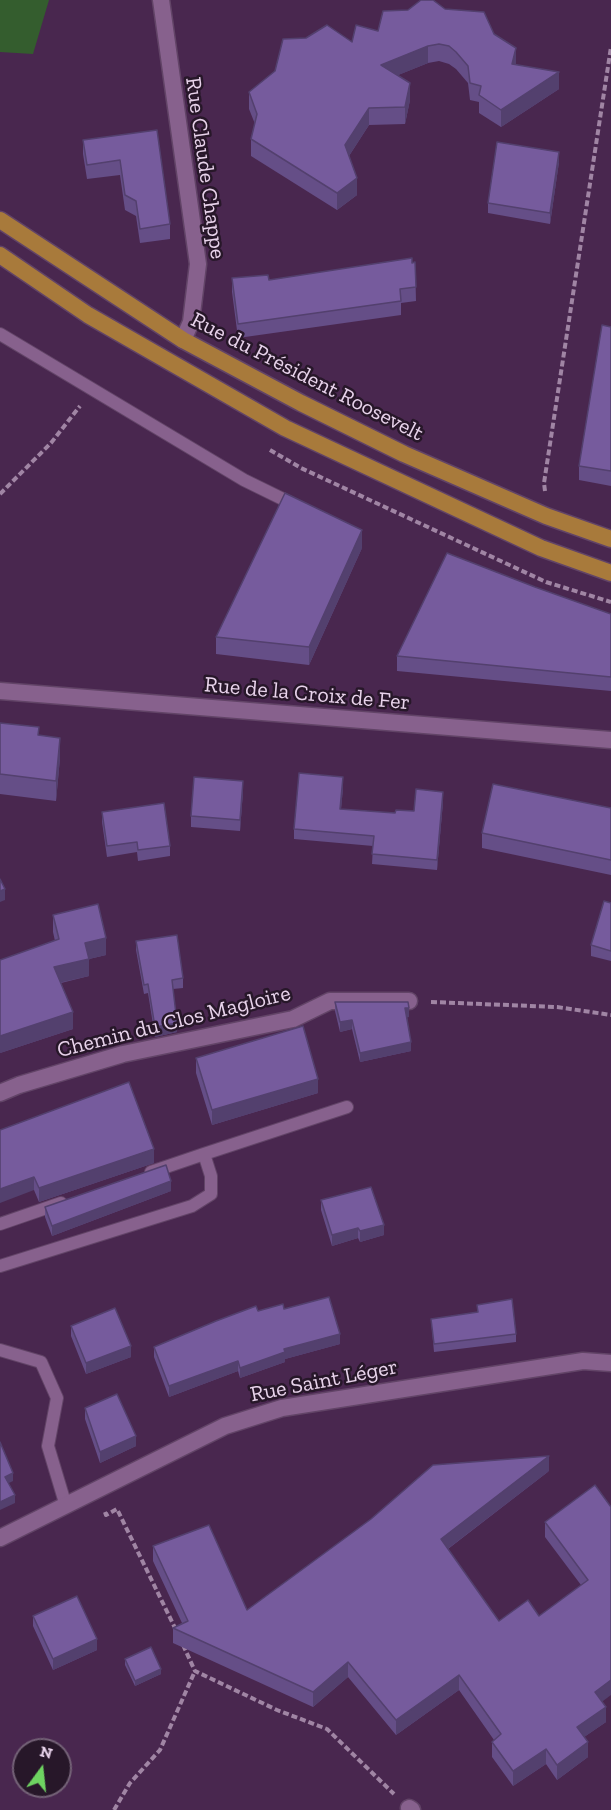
<!DOCTYPE html>
<html>
<head>
<meta charset="utf-8">
<style>
  body { margin:0 }
  #map { position:relative; width:611px; height:1810px; overflow:hidden; background:#49274f; font-family:"Zilla Slab",serif }
  canvas { display:block }
  .north { position:absolute; left:12px; top:1738px; width:60px; height:60px; box-sizing:border-box; background:#271729; border:2px solid #746277; border-radius:50%; rotate:15deg; font-size:16px; font-weight:700; line-height:24px; text-align:center; color:#e8d3eb }
  .north::after { content:''; display:block; margin:auto; width:21px; height:27px; background:#6ed361; clip-path:polygon(50% 0,100% 100%,50% 72%,0 100%) }
</style>
</head>
<body>
<div id="map">
<canvas width="611" height="1810"></canvas>
<div class="north">N</div>
</div>
<script>
const ctx = document.querySelector('canvas').getContext('2d');
ctx.lineJoin = 'round';
function fillPath(path, color) { ctx.fillStyle = color; ctx.fill(path, 'evenodd'); }
function trace(path, color, width, dash) { ctx.strokeStyle = color; ctx.lineWidth = width; ctx.lineCap = dash ? 'butt' : 'round'; ctx.setLineDash(dash || []); ctx.stroke(path); }
function write(font, color, halo, rows, align = 'center') {
  ctx.font = font + ' "Zilla Slab",serif'; ctx.lineWidth = 5; ctx.setLineDash([]); ctx.textBaseline = 'middle'; ctx.strokeStyle = halo; ctx.fillStyle = color; for (const [text, x, y, turn = 0] of rows) {
    ctx.save(); ctx.translate(x, y); ctx.rotate((+turn || 0) * Math.PI / 180); ctx.textAlign = isNaN(turn) ? turn : align; if (halo) ctx.strokeText(text, 0, 0); ctx.fillText(text, 0, 0); ctx.restore();
  }
}
fillPath(new Path2D(`
  M0 0H49L33 54 0 52Z`), '#345d2e');
const service = new Path2D(`
  M0 334 244 480 295 505
  M151 1172 204 1154
  M0 1224 61 1203
  M0 1266 192 1206 211 1194V1176L204 1154 347 1107
  M0 1350 41 1362 57 1398 48 1446 66 1506`);
const minor = new Path2D(`
  M161 0 198 264 191 322 183 340
  M0 1093 19 1085 123 1054 293 1019 330 1001H409
  M409 1808 412 1810`);
const tertiary = new Path2D(`
  M0 691 611 740
  M0 1538 225 1426 282 1408 583 1361 611 1363`);
const primary = new Path2D(`
  M0 220 183 340 301 403 404 454 546 516 611 539
  M0 255 88 315 285 428 541 548 611 573`);
trace(service, '#624467', 14);
trace(minor, '#624467', 19);
trace(tertiary, '#624467', 19);
trace(primary, '#624467', 19);
trace(new Path2D(`
  M270 450 301 468 546 582 611 602
  M545 491 544 483 611 47
  M0 494 51 443 80 406
  M431 1002 557 1007 611 1015
  M105 1512 106 1515 117 1509 176 1630
  M183 1645 195 1671 277 1710 327 1729 394 1794
  M114 1810 130 1783 160 1750 195 1671`), '#a085a4', 4, [6, 3]);
trace(service, '#87618d', 12);
trace(minor, '#87618d', 16);
trace(tertiary, '#87618d', 16);
trace(primary, '#a87a3b', 16);
fillPath(new Path2D(`
  M445 9 494 34 516 64 559 89 501 127 479 113V102L470 100 468 83 456 69 449 64 439 61 428 63 398 75 410 100 405 124 369 125 349 156 357 195 337 210 251 156V139L255 124 249 109V92L352 42 378 31Z
  M157 130 170 224V239L140 243 136 216 125 210 120 175 87 179 83 154V140Z
  M559 162 550 224 488 213V203Z
  M415 262 416 301 401 303V315L238 338 232 292V278L269 280Z
  M611 327V486L579 480V466Z
  M362 548 309 665 216 654V637Z
  M611 614V691L397 671V656Z
  M0 723 39 735 60 758 56 801 0 794Z
  M343 788 341 809 395 813 414 811 443 802 437 870 372 864 373 846 294 839V829Z
  M243 791 240 831 191 827V816Z
  M611 808V875L482 848V833Z
  M102 812 170 846V856L138 861 137 852 107 857 102 822Z
  M611 903V961L591 956V945Z
  M53 915 106 955 89 959V976L61 983 73 1029 0 1053 55 941 53 932Z
  M136 941 183 978V988L173 989 177 1032 155 1037 148 993 144 994 136 950Z
  M335 1002 409 1017H407L411 1051 360 1062 352 1029 340 1032 335 1011Z
  M196 1058 318 1093 212 1125 196 1073Z
  M0 1130 154 1163 39 1202 34 1190Z
  M171 1191 52 1236 45 1217V1207Z
  M321 1200 384 1235 360 1242 358 1238 332 1246 321 1210Z
  M477 1305 516 1334V1342L434 1352 431 1319 477 1312Z
  M284 1309 340 1344 285 1359V1362L240 1378 238 1371 169 1397 154 1357V1347L258 1311Z
  M71 1326 131 1357 86 1374 71 1336Z
  M85 1408 136 1446 100 1463 85 1419Z
  M549 1471 448 1549 499 1621 539 1616 581 1585 545 1537V1522L595 1485 602 1702 606 1722 584 1737 588 1757 557 1780 546 1764 513 1786 492 1757V1742L494 1740 459 1690 396 1735 348 1677 313 1707 173 1643V1628L182 1623 153 1561V1546L247 1610Z
  M33 1616 97 1650 53 1670 33 1626Z
  M125 1659 161 1674 135 1686 125 1665Z`), '#654e87');
fillPath(new Path2D(`
  M428 46V63L381 82V65Z
  M516 48V65L512 64Z
  M559 72V89L501 127V110Z
  M410 83V100L405 124V107Z
  M369 108V125L345 162V145Z
  M559 152V162L550 224V213Z
  M357 178V195L337 210V193Z
  M362 530V548L309 665V647Z
  M60 738V758L56 801V781Z
  M343 777V788L340 820V809Z
  M243 781V791L240 831V820Z
  M443 792V802L437 870V860Z
  M5 889V900L0 902V891Z
  M106 938V955L89 959V976L54 984V967L85 943Z
  M405 1008H409V1017L405 1018Z
  M73 1012V1029L0 1053V1036Z
  M352 1020V1029L340 1032V1022Z
  M177 1023V1032L155 1037V1027Z
  M411 1042V1051L360 1062V1053Z
  M318 1079V1093L212 1125V1110Z
  M154 1149V1163L39 1202V1188Z
  M34 1177V1190L0 1203V1189Z
  M171 1181V1191L52 1236V1226Z
  M384 1225V1235L360 1242V1231Z
  M358 1228V1238L332 1246V1235Z
  M340 1334V1344L285 1359V1362L240 1378V1368L284 1349Z
  M131 1346V1357L86 1374V1363Z
  M238 1361V1371L169 1397V1386Z
  M136 1436V1446L100 1463V1452Z
  M549 1456V1471L441 1554V1539Z
  M13 1473V1481L5 1485V1477Z
  M15 1495V1503L0 1510V1502Z
  M97 1639V1650L53 1670V1659Z
  M348 1662V1677L313 1707V1692Z
  M161 1669V1674L135 1686V1681Z
  M459 1675V1690L396 1735V1720Z
  M611 1680V1695L595 1707V1692Z
  M606 1707V1722L577 1742V1727Z
  M588 1742V1757L557 1780V1765Z
  M546 1749V1764L513 1786V1771Z`), '#53406e');
const building = new Path2D(`
  M421 0H433L445 9 484 12 494 34 516 48 512 64 559 72 501 110 479 95 481 86 470 83 468 66 456 52 449 46 439 44 428 46 381 65 410 83 405 107 369 108 345 145 357 178 337 193 251 139 257 114 249 92 275 71 283 39 306 38 327 25 352 42 356 25 378 31 383 11 408 10Z
  M157 130 170 224 140 229 136 201 125 195 120 160 87 165 83 140Z
  M497 142 559 152 550 213 488 203Z
  M412 258V263L415 262 416 287 400 289 401 301 238 324 232 278 268 275 269 280Z
  M602 325 611 327V471L579 466Z
  M285 493 362 530 309 647 216 637Z
  M447 553 535 587 611 614V677L397 656Z
  M0 723 39 727 38 735 60 738 56 781 0 774Z
  M299 773 343 777 340 809 395 813 396 810 414 811 416 789 443 792 437 860 372 854 374 836 294 829Z
  M194 777 243 781 240 820 191 816Z
  M493 784 611 808V860L482 833Z
  M164 803 170 846 138 850 137 842 107 846 102 812Z
  M0 879 5 889 0 891Z
  M604 901 611 903V951L591 945Z
  M98 904 106 938 85 943 89 959 54 967 73 1012 0 1036V960L59 939 53 915Z
  M177 935 183 978 172 980 177 1023 155 1027 148 984 144 985 136 941Z
  M335 1002H408L409 1008H405L411 1042 360 1053 352 1020 340 1022Z
  M303 1026 318 1079 212 1110 196 1058Z
  M129 1082 154 1149 39 1188 34 1177 0 1189V1130Z
  M166 1165 171 1181 52 1226 45 1207Z
  M371 1187 384 1225 360 1231 358 1228 332 1235 321 1200Z
  M329 1297 340 1334 284 1349 285 1352 240 1368 238 1361 169 1386 154 1347 216 1321 256 1306 258 1311 283 1304 284 1309Z
  M512 1299 516 1334 434 1344 431 1319 478 1312 477 1305Z
  M115 1308 131 1346 86 1363 71 1326Z
  M117 1394 136 1436 100 1452 85 1408Z
  M0 1442 13 1473 5 1477 15 1495 0 1502Z
  M549 1456 441 1539 499 1621 528 1600 539 1616 588 1580 545 1522 595 1485 611 1507V1680L595 1692 606 1707 577 1727 588 1742 557 1765 546 1749 513 1771 492 1742 501 1734 459 1675 396 1720 348 1662 313 1692 173 1628 188 1621 153 1546 209 1525 247 1610 371 1519 433 1465Z
  M77 1596 97 1639 53 1659 33 1616Z
  M151 1647 161 1669 135 1681 125 1659Z`);
fillPath(building, '#765b9d');
trace(building, '#53406e', 1.5);
write('22px', '#e8d3eb', '#271729', [
  ["Rue Claude Chappe",205,168,82],
  ["Rue du Président Roosevelt",307,377,27],
  ["Rue de la Croix de Fer",307,694,5],
  ["Chemin du Clos Magloire",174,1022,-14],
  ["Rue Saint Léger",324,1381,-11]
]);
</script>
</body>
</html>
